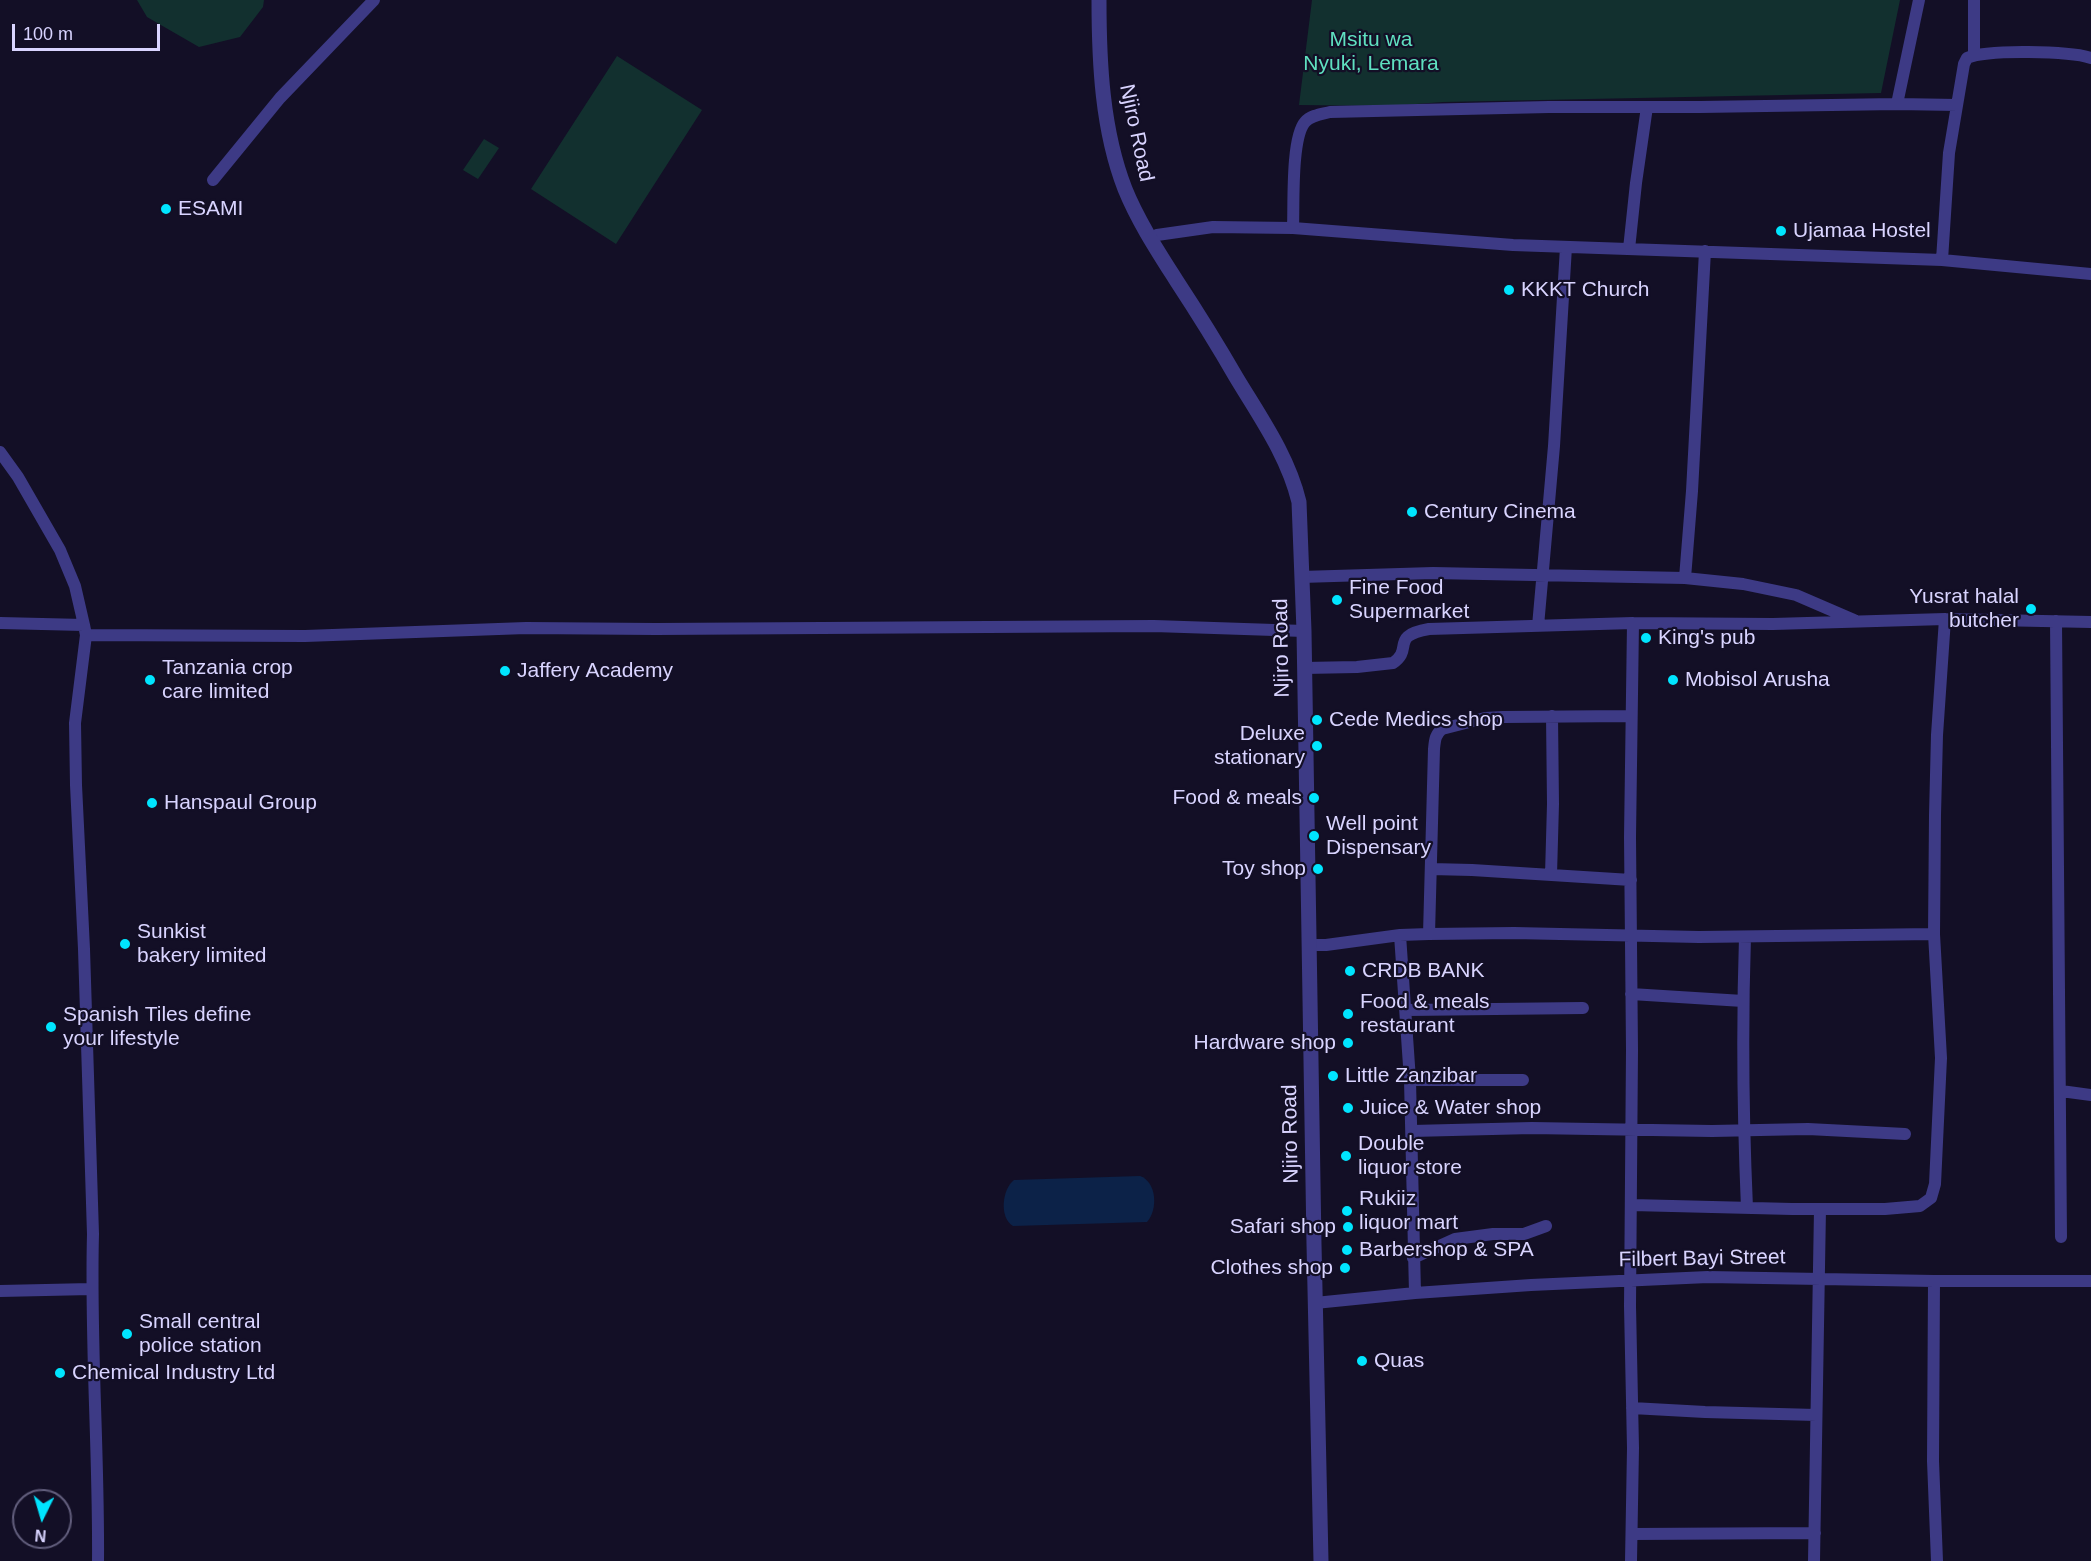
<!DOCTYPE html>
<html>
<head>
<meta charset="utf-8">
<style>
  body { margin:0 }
  #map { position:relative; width:2091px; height:1561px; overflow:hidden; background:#130f26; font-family:Arial,sans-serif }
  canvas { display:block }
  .north { position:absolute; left:12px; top:1489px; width:60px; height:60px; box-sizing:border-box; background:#130f26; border:2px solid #625e7d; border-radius:50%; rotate:185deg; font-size:16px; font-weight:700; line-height:24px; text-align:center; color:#d9d4ff }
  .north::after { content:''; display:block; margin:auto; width:21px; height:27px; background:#00e5ff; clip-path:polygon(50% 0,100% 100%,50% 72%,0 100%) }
  .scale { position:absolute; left:12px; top:24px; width:148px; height:27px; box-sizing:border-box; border:3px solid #d9d4ff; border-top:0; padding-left:8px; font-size:18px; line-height:21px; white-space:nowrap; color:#d9d4ff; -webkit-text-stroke:4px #130f26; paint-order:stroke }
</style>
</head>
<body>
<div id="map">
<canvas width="2091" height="1561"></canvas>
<div class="north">N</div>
<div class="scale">100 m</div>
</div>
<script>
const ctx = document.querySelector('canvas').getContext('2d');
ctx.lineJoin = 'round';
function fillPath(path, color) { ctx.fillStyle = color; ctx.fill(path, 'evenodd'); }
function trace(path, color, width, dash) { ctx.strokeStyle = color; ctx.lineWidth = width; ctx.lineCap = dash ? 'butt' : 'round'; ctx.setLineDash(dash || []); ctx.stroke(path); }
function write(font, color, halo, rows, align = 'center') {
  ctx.font = font + ' Arial,sans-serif'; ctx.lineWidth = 4.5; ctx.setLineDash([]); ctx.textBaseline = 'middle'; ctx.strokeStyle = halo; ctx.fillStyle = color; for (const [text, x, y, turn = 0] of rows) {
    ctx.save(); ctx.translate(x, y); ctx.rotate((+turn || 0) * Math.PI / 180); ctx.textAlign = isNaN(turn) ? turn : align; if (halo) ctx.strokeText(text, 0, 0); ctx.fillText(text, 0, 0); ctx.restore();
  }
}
fillPath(new Path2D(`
  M137 0H264L263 7 240 37 199 47 147 17Z
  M1312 0H1900L1881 93 1443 102 1389 106 1299 105Z
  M617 56 702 110 616 244 531 189Z
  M484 139 499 148 478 179 463 170Z`), '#12302f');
fillPath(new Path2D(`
  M1140 1176C1157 1182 1158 1210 1147 1222L1013 1226C999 1218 1002 1189 1014 1180Z`), '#0c2248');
trace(new Path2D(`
  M1974 0V55
  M1897 104 1919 0
  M213 180 280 98 374 0
  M1293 228C1294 206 1291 138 1305 122 1311 115 1322 114 1330 112L1549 107H1700L1897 104 1957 105
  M1150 239 1157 235 1213 227 1293 228 1513 245 1942 260 2091 274
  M1629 249 1636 183 1647 107
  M1942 260 1949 153 1964 64 1967 58C1987 49 2070 51 2091 58
  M0 452 18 477 60 550 75 586 84 625 86 635 75 723 76 785 84 949 93 1234C90 1343 99 1452 98 1561
  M1301 577 1433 573 1685 578 1743 584 1796 595 1854 620
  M1685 578 1692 491 1705 251
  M2056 621 2061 1237
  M0 623 84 625
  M1538 626 1554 446 1566 247
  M86 635 305 636 526 628 656 629 1154 626 1304 631
  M1304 668 1357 667 1393 663C1414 649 1389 636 1429 629L1633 623 1773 624 1945 619 2091 622
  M1431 869 1472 870 1631 880
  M1551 875 1553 804 1552 716
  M1429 934 1434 749C1435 740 1435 735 1442 729L1485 718 1503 717 1631 716
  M1400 935 1410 1080 1415 1293
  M1745 937C1742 1027 1743 1117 1747 1208
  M1309 945H1326L1400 935 1429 934 1514 933 1699 937 1934 934
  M1631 994 1743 1001
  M1407 1010 1583 1008
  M1410 1080H1523
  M2061 1091 2091 1095
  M1412 1131 1532 1128 1712 1131 1808 1129 1905 1134
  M1632 1205 1792 1209H1885L1920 1206 1931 1198 1935 1184 1941 1058 1934 934 1935 815 1937 735 1945 619
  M1413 1258 1455 1239 1493 1234H1524L1546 1226
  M1934 1281 1933 1461 1937 1561
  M0 1291 91 1289
  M1315 1303 1415 1293 1531 1285 1708 1277 1934 1281H2091
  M1632 1408 1705 1412 1816 1415
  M1632 1534 1815 1533
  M1631 1561 1633 1448 1630 1306 1632 1050 1630 837 1633 623
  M1814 1561 1820 1209`), '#3d3a85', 12);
trace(new Path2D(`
  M1099 0C1099 62 1102 130 1125 189 1138 221 1157 250 1176 280 1197 312 1217 344 1236 377 1260 417 1288 456 1299 502L1304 631 1314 1244 1321 1561`), '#3d3a85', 15);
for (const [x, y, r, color] of [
  [166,209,6,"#00e5ff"],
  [1781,231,6,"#00e5ff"],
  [1509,290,6,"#00e5ff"],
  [1412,512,6,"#00e5ff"],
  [1337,600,6,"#00e5ff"],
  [2031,609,6,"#00e5ff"],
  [1646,638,6,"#00e5ff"],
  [505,671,6,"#00e5ff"],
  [150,680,6,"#00e5ff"],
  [1673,680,6,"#00e5ff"],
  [1317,720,6,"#00e5ff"],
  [1317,746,6,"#00e5ff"],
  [1314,798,6,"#00e5ff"],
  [152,803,6,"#00e5ff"],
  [1314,836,6,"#00e5ff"],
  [1318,869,6,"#00e5ff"],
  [125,944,6,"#00e5ff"],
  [1350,971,6,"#00e5ff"],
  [1348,1014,6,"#00e5ff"],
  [51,1027,6,"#00e5ff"],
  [1348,1043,6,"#00e5ff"],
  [1333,1076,6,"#00e5ff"],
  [1348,1108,6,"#00e5ff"],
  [1346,1156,6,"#00e5ff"],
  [1347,1211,6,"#00e5ff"],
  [1348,1227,6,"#00e5ff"],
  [1347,1250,6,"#00e5ff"],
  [1345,1268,6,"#00e5ff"],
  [127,1334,6,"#00e5ff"],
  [1362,1361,6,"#00e5ff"],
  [60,1373,6,"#00e5ff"]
]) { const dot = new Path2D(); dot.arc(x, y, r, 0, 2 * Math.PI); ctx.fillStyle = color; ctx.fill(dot); trace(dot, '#130f26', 2); }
write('21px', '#5fe0c0', '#130f26', [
  ["Msitu wa",1371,40],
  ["Nyuki, Lemara",1371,64]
]);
write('21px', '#d9d4ff', '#130f26', [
  ["Njiro Road",1136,133,78],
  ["Njiro Road",1282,648,-91],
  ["Njiro Road",1291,1134,-91],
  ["Filbert Bayi Street",1702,1259,-1]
]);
write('21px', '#d9d4ff', '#130f26', [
  ["ESAMI",178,209],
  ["Ujamaa Hostel",1793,231],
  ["KKKT Church",1521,290],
  ["Century Cinema",1424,512],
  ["Fine Food",1349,588],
  ["Supermarket",1349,612],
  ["Yusrat halal",2019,597,"right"],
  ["butcher",2019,621,"right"],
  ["King's pub",1658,638],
  ["Tanzania crop",162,668],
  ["care limited",162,692],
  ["Jaffery Academy",517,671],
  ["Mobisol Arusha",1685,680],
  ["Cede Medics shop",1329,720],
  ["Deluxe",1305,734,"right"],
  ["stationary",1305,758,"right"],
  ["Food & meals",1302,798,"right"],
  ["Hanspaul Group",164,803],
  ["Well point",1326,824],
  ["Dispensary",1326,848],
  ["Toy shop",1306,869,"right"],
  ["Sunkist",137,932],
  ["bakery limited",137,956],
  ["CRDB BANK",1362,971],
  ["Food & meals",1360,1002],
  ["restaurant",1360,1026],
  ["Spanish Tiles define",63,1015],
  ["your lifestyle",63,1039],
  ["Hardware shop",1336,1043,"right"],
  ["Little Zanzibar",1345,1076],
  ["Juice & Water shop",1360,1108],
  ["Double",1358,1144],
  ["liquor store",1358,1168],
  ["Rukiiz",1359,1199],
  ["liquor mart",1359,1223],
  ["Safari shop",1336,1227,"right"],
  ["Barbershop & SPA",1359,1250],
  ["Clothes shop",1333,1268,"right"],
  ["Small central",139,1322],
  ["police station",139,1346],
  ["Quas",1374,1361],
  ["Chemical Industry Ltd",72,1373]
], 'left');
</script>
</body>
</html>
